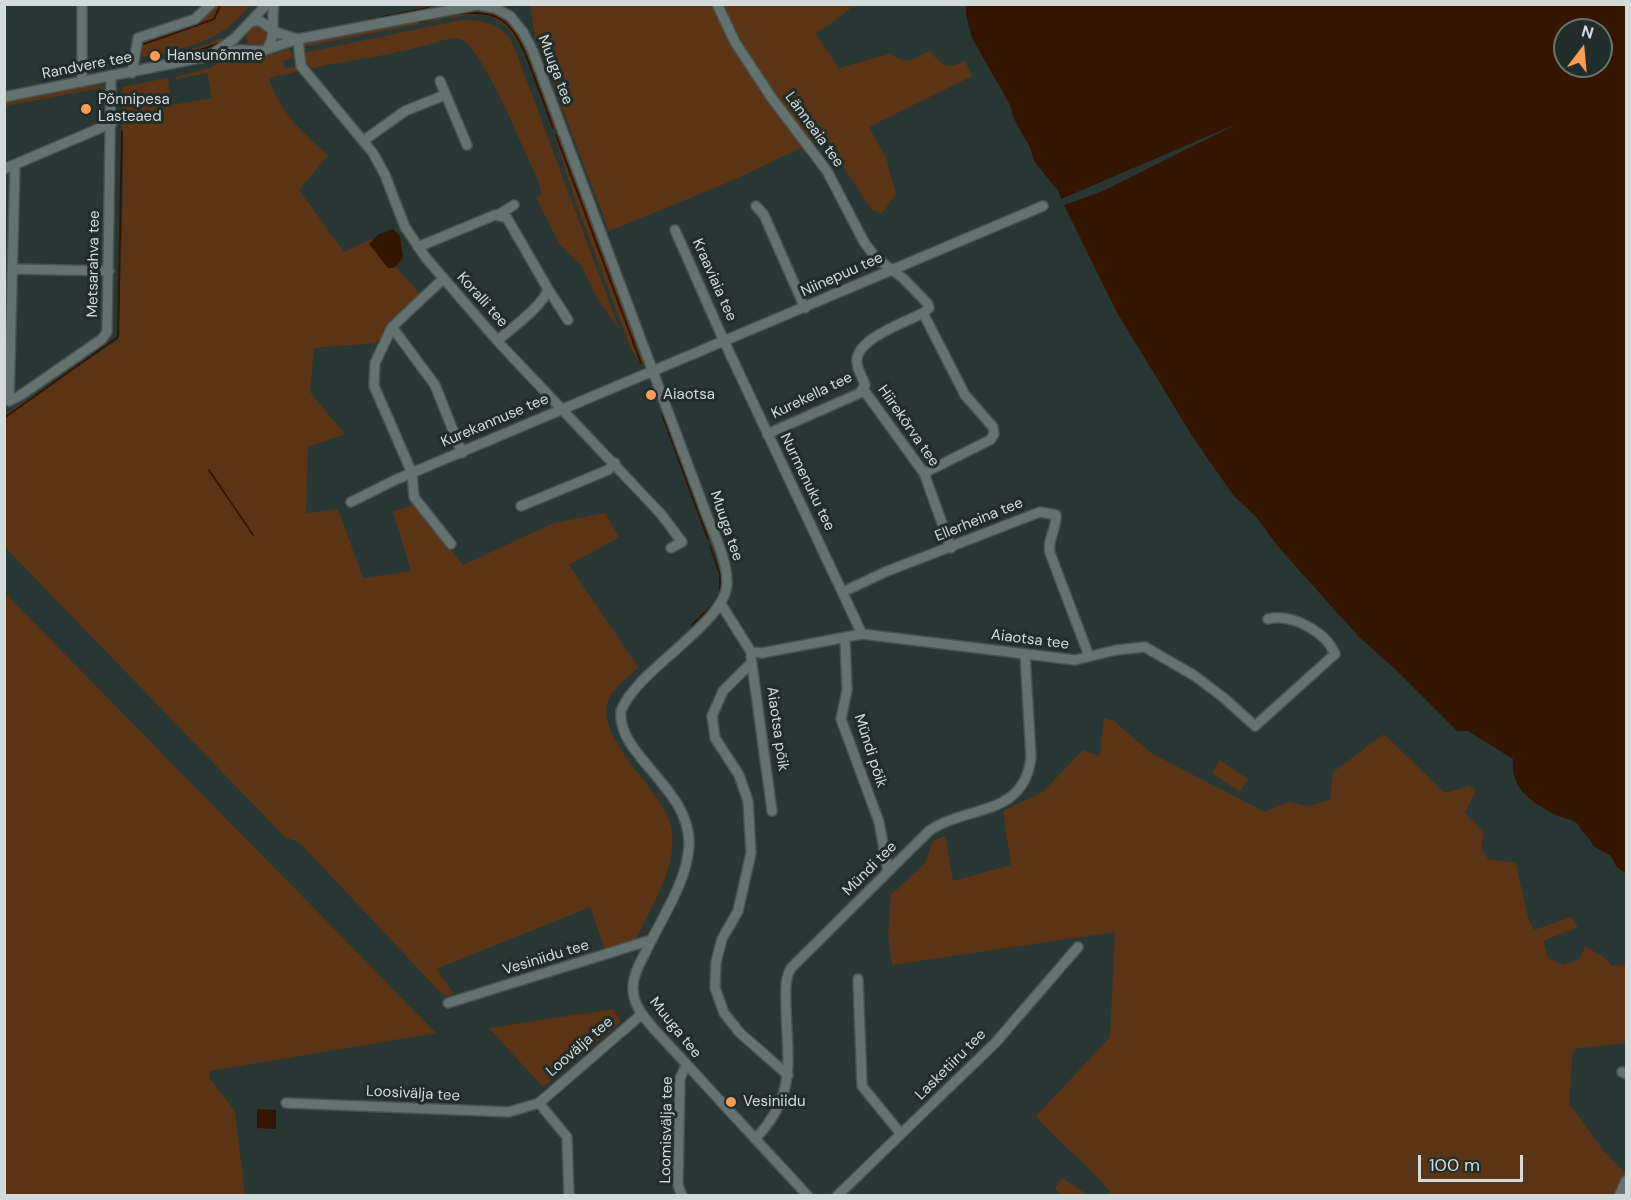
<!DOCTYPE html>
<html>
<head>
<meta charset="utf-8">
<style>
  body { margin:0 }
  #map { position:relative; width:1631px; height:1200px; overflow:hidden; background:#293734; font-family:"DM Sans",sans-serif }
  canvas { display:block }
  .frame { position:absolute; inset:0; border:6px solid #d3dbda; pointer-events:none }
  .north { position:absolute; left:1553px; top:18px; width:60px; height:60px; box-sizing:border-box; background:#202d2a; border:2px solid #687370; border-radius:50%; rotate:16deg; font-size:16px; font-weight:700; line-height:24px; text-align:center; color:#d3dbda }
  .north::after { content:''; display:block; margin:auto; width:21px; height:27px; background:#fc9d53; clip-path:polygon(50% 0,100% 100%,50% 72%,0 100%) }
  .scale { position:absolute; left:1418px; top:1155px; width:105px; height:27px; box-sizing:border-box; border:3px solid #d3dbda; border-top:0; padding-left:8px; font-size:18px; line-height:21px; white-space:nowrap; color:#d3dbda; -webkit-text-stroke:4px #202d2a; paint-order:stroke }
</style>
</head>
<body>
<div id="map">
<canvas width="1631" height="1200"></canvas>
<div class="frame"></div>
<div class="north">N</div>
<div class="scale">100 m</div>
</div>
<script>
const ctx = document.querySelector('canvas').getContext('2d');
ctx.lineJoin = 'round';
function fillPath(path, color) { ctx.fillStyle = color; ctx.fill(path, 'evenodd'); }
function trace(path, color, width, dash) { ctx.strokeStyle = color; ctx.lineWidth = width; ctx.lineCap = dash ? 'butt' : 'round'; ctx.setLineDash(dash || []); ctx.stroke(path); }
function write(font, color, halo, rows, align = 'center') {
  ctx.font = font + ' "DM Sans",sans-serif'; ctx.lineWidth = 6; ctx.setLineDash([]); ctx.textBaseline = 'middle'; ctx.strokeStyle = halo; ctx.fillStyle = color; for (const [text, x, y, turn = 0] of rows) {
    ctx.save(); ctx.translate(x, y); ctx.rotate((+turn || 0) * Math.PI / 180); ctx.textAlign = isNaN(turn) ? turn : align; if (halo) ctx.strokeText(text, 0, 0); ctx.fillText(text, 0, 0); ctx.restore();
  }
}
fillPath(new Path2D(`
  M215 5H250C222 43 181 50 136 58L141 41C165 32 201 27 215 5Z
  M530 5H848L850 9 816 34 839 68 889 54 904 61 911 60 930 51C942 67 947 69 965 61L972 76 869 127 886 158 896 194 882 213 872 210 824 137 729 182 609 231 535 37Z
  M476 9 500 15 519 33 556 128 553 130C539 94 526 25 485 15 472 11 455 21 444 16L445 14Z
  M440 15 441 19 429 22 302 47 305 43Z
  M461 20C484 19 501 24 513 44L620 331 597 298 581 265 560 245 536 197 541 194 538 180C526 155 483 49 462 40 452 36 440 41 431 44 392 55 353 60 313 68L303 62V53Z
  M246 36a11 11 0 1 1 22 0a11 11 0 1 1-22 0Z
  M220 38 225 41 202 52 168 60V56L206 45Z
  M289 49 294 57 283 61 284 68 296 67 299 71 269 78C279 112 302 132 328 155L299 190 344 252 371 239 423 297 376 343 314 348 310 392 345 434 308 447 306 513 338 509 363 578 411 571 393 511 415 505 463 565 554 523 605 513 619 537 569 565 638 667C631 675 622 681 615 689 580 730 663 787 671 826 679 864 652 906 636 939L605 949 590 907 441 967 437 970 454 994 443 995 299 842 286 838 5 547V414L118 340 123 203 122 87 168 78 171 105 212 98 207 73 176 79V77L210 68 222 60 236 56 261 58Z
  M98 85 107 87 5 106V102Z
  M558 133 646 362 641 365 630 347 578 209 554 134Z
  M5 593 436 1033 210 1071 209 1077 235 1112 245 1195H5Z
  M1104 718 1114 721 1151 753 1265 812 1288 802 1307 806 1330 800 1333 772 1384 734 1445 793 1469 786 1476 790 1465 813 1484 832 1481 848 1488 859 1516 863 1528 918 1534 930 1571 917 1578 927 1543 941 1548 958 1563 965 1580 959 1585 946 1602 956 1612 966 1626 964V1043L1573 1049 1569 1103 1602 1149 1626 1174V1195H1112C1091 1165 1059 1145 1036 1116L1110 1037 1115 932 892 965 888 936 891 895 925 863 933 841 945 836 953 881 1011 865 1003 811 1043 792 1083 750 1100 756Z
  M1220 760 1248 779 1240 792 1212 773Z
  M613 1009 621 1022 543 1087 489 1028Z
  M1062 1178 1088 1195H1062L1055 1189Z`), '#5b3415');
fillPath(new Path2D(`
  M966 4 1626 5V874L1616 866 1611 856 1593 846C1591 837 1582 834 1578 824 1570 818 1561 818 1552 813 1527 799 1511 788 1513 759L1468 731H1457L1394 668 1360 638 1280 549 1256 517 1234 496 1194 439 1116 311 1064 205 1103 191 1241 122 1061 199 1059 192 1034 161 1030 147 1015 121 1009 103 972 38 966 15ZM1565 30H1601V66H1565Z
  M393 229 400 236 403 258 394 268H388L369 244 379 234Z
  M257 1109 276 1110V1129L257 1128Z`), '#331500');
trace(new Path2D(`
  M446 16C497 6 513 19 530 66 538 87 546 107 553 128
  M382 17 428 8
  M420 22 439 17
  M233 33 252 14
  M144 44 214 19 221 4
  M180 57 220 43
  M556 135 641 363
  M662 414 708 539
  M4 418 118 337 122 132
  M209 470 253 535
  M710 546 720 574V593
  M692 625 714 604`), '#331500', 2);
const minor = new Path2D(`
  M717 4 735 42 771 97 827 171 864 242 876 258 903 278 928 304 929 308 923 313 965 395 993 427 994 434 990 440 924 473
  M253 21H260L278 33 298 39
  M298 39 301 66 373 153 385 175 405 227 426 258 502 346 661 514 682 542 671 548
  M268 48C276 36 271 19 274 4
  M214 53 235 38 267 4
  M132 73 138 38 195 19 211 4
  M440 81 467 145
  M82 82V4
  M4 97 240 50 262 51 298 39 477 5 495 8 510 16 523 32 532 49 703 505C711 528 726 556 727 580 730 622 637 668 621 711 616 755 692 789 689 846 687 881 663 916 648 947 642 960 632 975 633 990 634 1006 644 1017 654 1029L808 1196
  M363 141 405 111 445 95
  M15 165 9 401 21 395 102 339 107 332 111 77
  M4 169 112 123
  M756 206 764 215 805 308
  M498 215 514 205
  M675 230 724 341 862 634
  M418 247 495 215 507 218 548 289C544 305 511 329 498 340
  M13 269 109 271
  M443 279 392 327 375 363 374 386 412 473 414 497 451 544
  M548 289 568 320
  M392 327 435 385 462 453
  M863 389 924 473 951 548
  M767 434 860 393 865 385C863 378 857 370 857 362 855 339 906 322 923 313
  M351 502 395 480 1043 206
  M521 506 608 470 615 463
  M843 592 885 572 1040 512 1056 515C1057 529 1047 539 1050 553L1089 656
  M721 604 751 652 762 653 862 634 1075 660 1116 650 1145 647 1195 676 1224 698 1255 726 1335 654C1326 632 1292 613 1268 619
  M845 638 847 690 841 719 879 822 888 871
  M751 657 772 811
  M751 663 723 691 712 716 715 738 739 775 748 801 751 853 738 911 722 939 716 962 715 988 724 1013 740 1033 788 1075
  M858 979 862 1086 901 1134
  M448 1003 651 940
  M1622 1072 1626 1074
  M286 1103 509 1112 539 1103 642 1014
  M539 1103 567 1137 569 1196
  M755 1139C796 1096 788 1064 786 1009 786 994 784 980 791 968L929 831C968 804 1023 818 1031 758L1025 654
  M682 1196 678 1185 680 1078 686 1066
  M837 1196 996 1042 1078 947
  M1619 1196 1626 1181`);
trace(minor, '#485351', 12);
trace(minor, '#647370', 9);
for (const [x, y, r, color] of [
  [155,56,6,"#fc9d53"],
  [86,109,6,"#fc9d53"],
  [651,395,6,"#fc9d53"],
  [731,1102,6,"#fc9d53"]
]) { const dot = new Path2D(); dot.arc(x, y, r, 0, 2 * Math.PI); ctx.fillStyle = color; ctx.fill(dot); trace(dot, '#202d2a', 2); }
write('15px', '#d3dbda', '#202d2a', [
  ["Hansunõmme",167,56],
  ["Põnnipesa",98,100],
  ["Lasteaed",98,117],
  ["Aiaotsa",663,395],
  ["Vesiniidu",743,1102]
], 'left');
write('15px', '#d3dbda', '#202d2a', [
  ["Randvere tee",87,66,-11],
  ["Muuga tee",555,70,69],
  ["Länneaia tee",814,130,54],
  ["Metsarahva tee",94,264,-89],
  ["Niinepuu tee",842,275,-24],
  ["Kraaviaia tee",714,280,66],
  ["Koralli tee",482,300,48],
  ["Kurekella tee",812,396,-26],
  ["Kurekannuse tee",495,421,-23],
  ["Hiirekõrva tee",908,426,55],
  ["Nurmenuku tee",807,482,64],
  ["Ellerheina tee",979,520,-22],
  ["Muuga tee",726,526,71],
  ["Aiaotsa tee",1030,640,7],
  ["Aiaotsa põik",777,729,82],
  ["Mündi põik",870,751,72],
  ["Mündi tee",870,869,-45],
  ["Vesiniidu tee",546,958,-17],
  ["Muuga tee",675,1028,51],
  ["Loovälja tee",580,1047,-41],
  ["Lasketiiru tee",951,1065,-45],
  ["Loosivälja tee",413,1094,3],
  ["Loomisvälja tee",667,1130,-89]
]);
</script>
</body>
</html>
